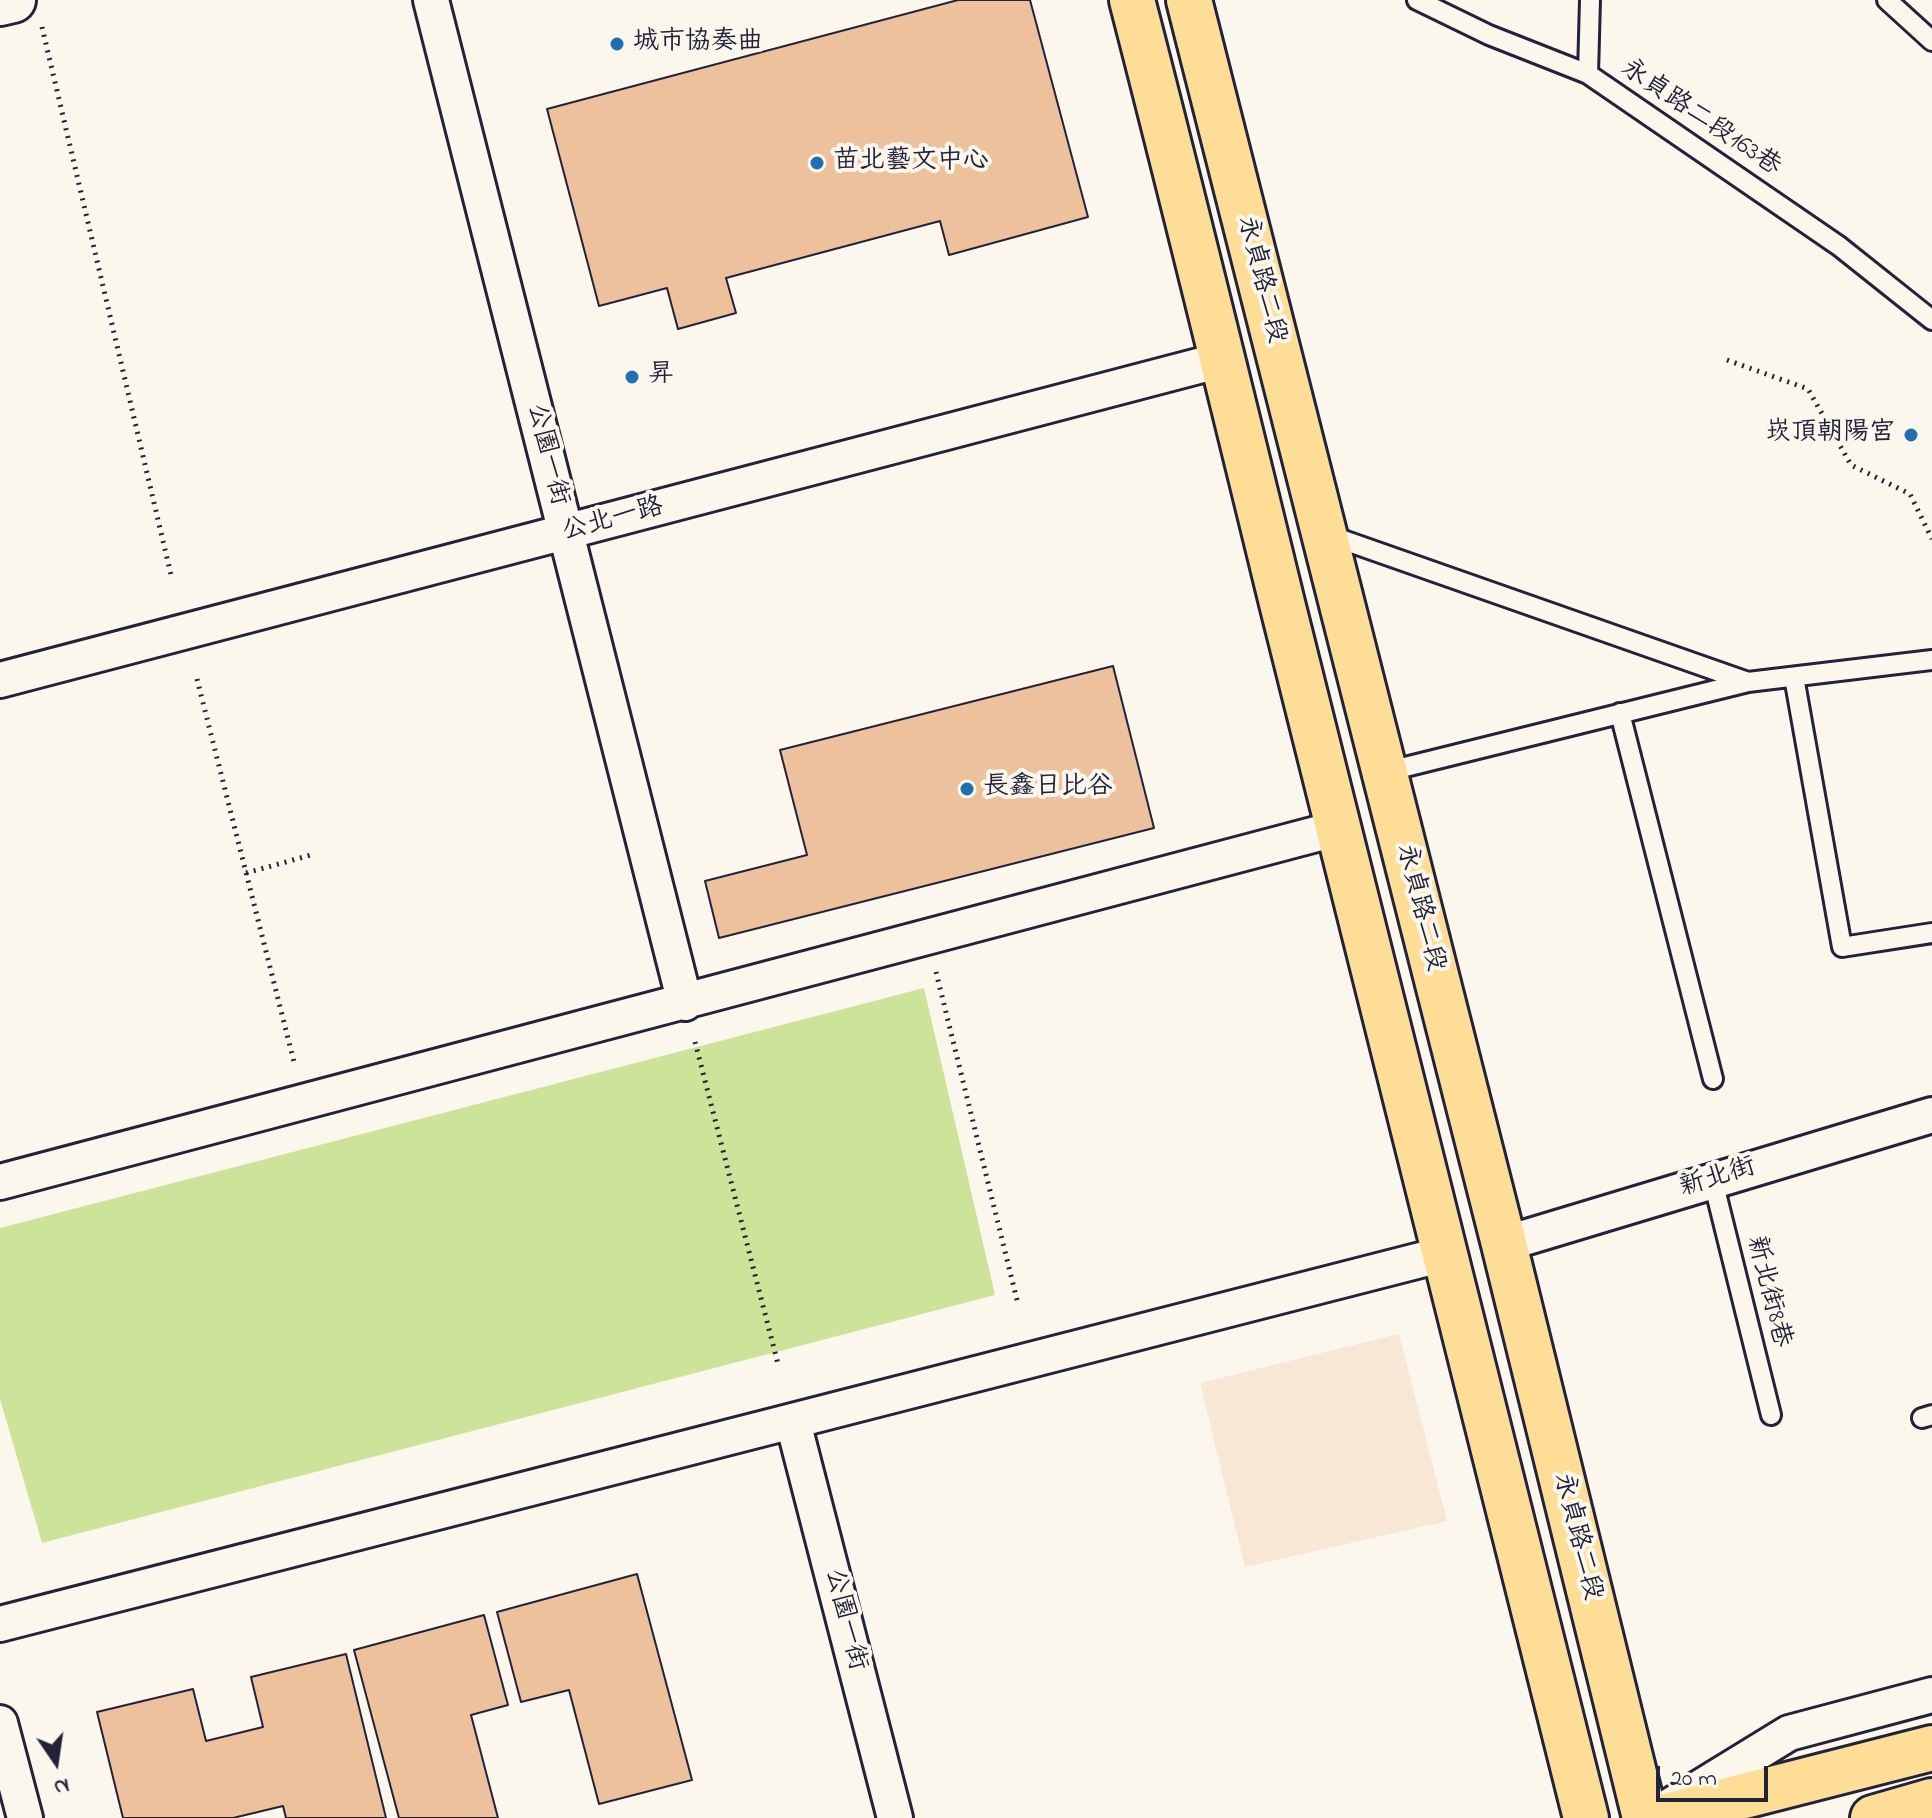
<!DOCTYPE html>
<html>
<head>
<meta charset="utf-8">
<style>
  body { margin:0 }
  #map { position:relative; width:1932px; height:1818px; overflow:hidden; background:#fbf7ec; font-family:"Indie Flower",sans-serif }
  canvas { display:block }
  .north { position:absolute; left:16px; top:1722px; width:80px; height:80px; -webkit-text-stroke:6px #fbf7ec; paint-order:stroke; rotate:167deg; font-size:22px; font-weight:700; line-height:32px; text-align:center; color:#22223b }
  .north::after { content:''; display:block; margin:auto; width:28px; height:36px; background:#22223b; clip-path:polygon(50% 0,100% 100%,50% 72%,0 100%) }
  .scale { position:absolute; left:1656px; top:1766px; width:112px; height:36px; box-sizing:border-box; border:4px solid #22223b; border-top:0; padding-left:10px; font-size:24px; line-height:28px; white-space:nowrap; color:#22223b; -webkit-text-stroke:6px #fbf7ec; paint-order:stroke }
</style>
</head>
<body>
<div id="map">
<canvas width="1932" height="1818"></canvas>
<div class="north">N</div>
<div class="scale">20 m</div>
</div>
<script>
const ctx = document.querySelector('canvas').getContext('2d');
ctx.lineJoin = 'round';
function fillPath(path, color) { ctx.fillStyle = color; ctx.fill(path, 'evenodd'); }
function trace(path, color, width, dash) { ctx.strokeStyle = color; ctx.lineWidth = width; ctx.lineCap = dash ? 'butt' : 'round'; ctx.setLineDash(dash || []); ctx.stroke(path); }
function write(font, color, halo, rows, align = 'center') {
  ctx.font = font + ' "Indie Flower","LXGW WenKai TC",sans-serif'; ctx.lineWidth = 8; ctx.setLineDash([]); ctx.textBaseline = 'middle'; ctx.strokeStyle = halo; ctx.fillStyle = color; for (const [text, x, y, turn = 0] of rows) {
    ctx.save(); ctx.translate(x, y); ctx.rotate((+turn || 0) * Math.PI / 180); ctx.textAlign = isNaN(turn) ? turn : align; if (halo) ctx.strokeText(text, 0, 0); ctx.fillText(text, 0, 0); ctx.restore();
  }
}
fillPath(new Path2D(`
  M1399 1334 1447 1521 1245 1567 1200 1383Z`), '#f7e7d4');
fillPath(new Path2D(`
  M924 988 995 1295 42 1543 0 1399V1228Z`), '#cce399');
const building = new Path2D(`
  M958 0H1030L1088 217 949 255 940 221 726 278 736 313 678 329 667 288 599 306 547 109Z
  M1113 666 1154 828 719 938 705 881 807 855 780 750Z
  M637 1574 692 1780 599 1804 569 1690 521 1702 497 1612Z
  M484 1615 508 1705 471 1715 498 1818H399L354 1650Z
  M346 1654 386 1818H286L283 1806 233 1818H123L97 1712 193 1689 206 1741 263 1727 251 1677Z`);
fillPath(building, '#eec19d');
trace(building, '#22223b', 2);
const lane = new Path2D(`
  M1417 0 1489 35 1588 74 1839 246 1932 320
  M1887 0 1932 41
  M1588 74 1590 0
  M1329 535 1748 682
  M1794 677 1842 947 1932 933
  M1620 713 1713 1079
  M1385 772 1748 682 1932 660
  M1713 1181 1771 1415
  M1922 1418 1932 1415`);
const street = new Path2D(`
  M431 0 685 1003
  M0 680 1225 359
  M0 1182 1339 828
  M1504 1244 1932 1115
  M793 1422 895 1818
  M0 1624 1448 1253
  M0 1723 25 1818
  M1670 1806 1789 1733 1932 1695`);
const secondary = new Path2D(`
  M0 3 13 0`);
const primary = new Path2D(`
  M1132 0C1184 201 1233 402 1282 603 1382 1008 1487 1412 1586 1818
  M1189 0 1504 1244 1645 1818
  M1658 1818 1932 1748
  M1873 1818 1932 1801`);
trace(lane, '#22223b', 24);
trace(street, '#22223b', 40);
trace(secondary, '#22223b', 50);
trace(primary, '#22223b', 50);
trace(new Path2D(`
  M42 27 171 575
  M1727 360 1808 389 1851 465 1910 494 1932 539
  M197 679 294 1062
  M246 873 311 855
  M936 972 1018 1304
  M695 1042 778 1364`), '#22223b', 5, [2, 6]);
trace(lane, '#fbf7ec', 18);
trace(street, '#fbf7ec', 34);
trace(secondary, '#fbf7ec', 44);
trace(primary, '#fede96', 44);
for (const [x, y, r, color] of [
  [617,44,8,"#1f6fb2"],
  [817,163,8,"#1f6fb2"],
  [632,377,8,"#1f6fb2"],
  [1911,435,8,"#1f6fb2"],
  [967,789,8,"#1f6fb2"]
]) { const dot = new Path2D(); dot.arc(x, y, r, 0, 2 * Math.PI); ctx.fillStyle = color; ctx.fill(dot); trace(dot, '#fbf7ec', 3); }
write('26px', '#22223b', '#fbf7ec', [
  ["城市協奏曲",633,44],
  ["苗北藝文中心",833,163],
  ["昇",648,377],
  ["崁頂朝陽宮",1895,435,"right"],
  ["長鑫日比谷",983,789]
], 'left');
write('26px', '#22223b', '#fbf7ec', [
  ["永貞路二段163巷",1700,119,34],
  ["永貞路二段",1260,280,76],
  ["公園一街",546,455,76],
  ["公北一路",613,521,-15],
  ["永貞路二段",1419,908,76],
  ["新北街",1718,1179,-17],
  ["新北街8巷",1767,1292,76],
  ["永貞路二段",1576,1537,76],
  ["公園一街",844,1620,76]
]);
</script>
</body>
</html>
